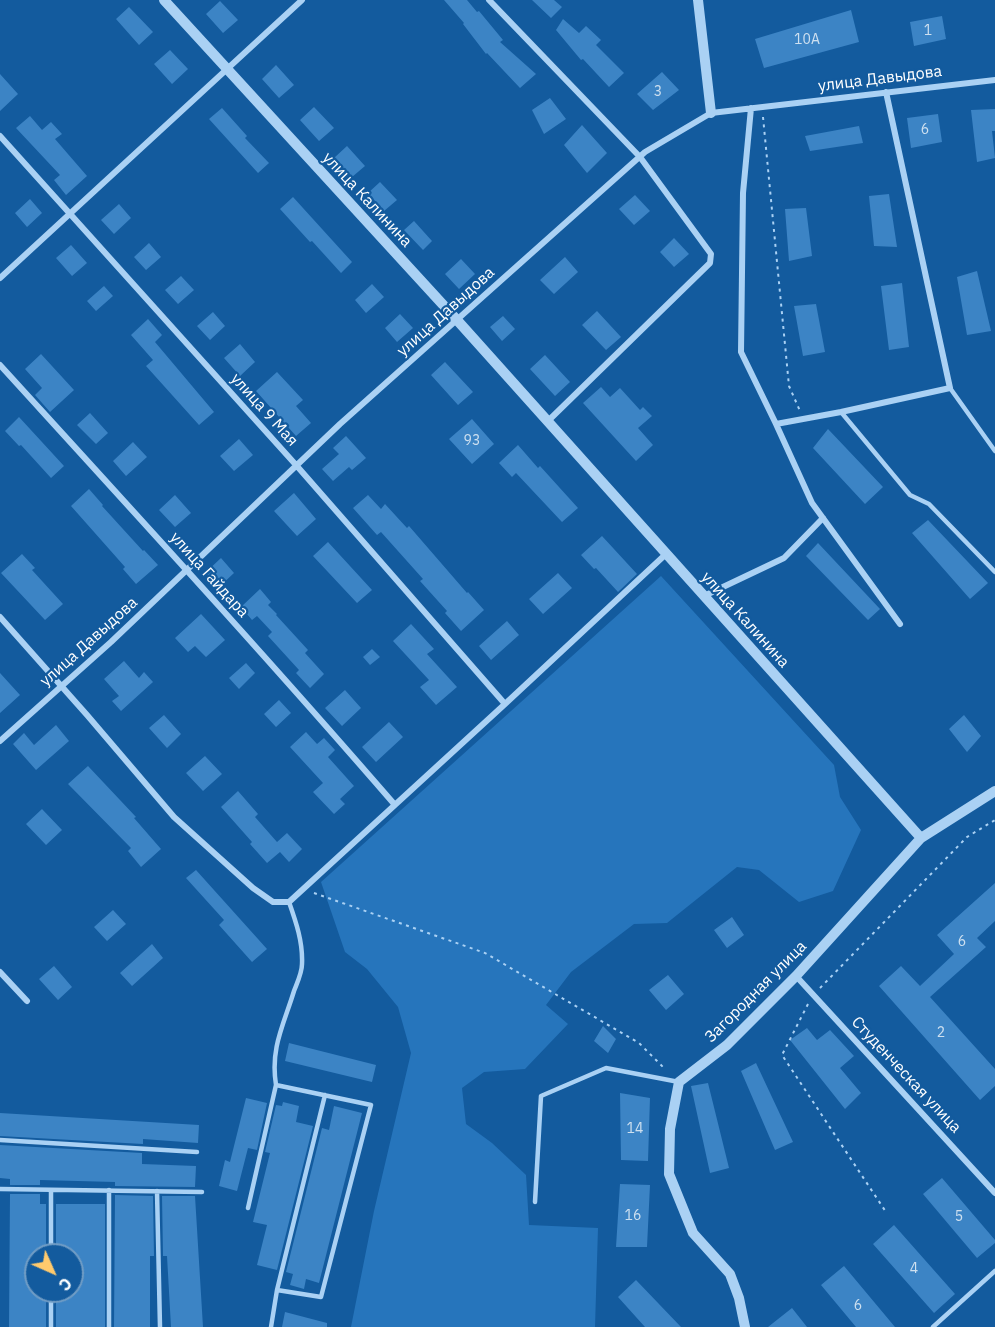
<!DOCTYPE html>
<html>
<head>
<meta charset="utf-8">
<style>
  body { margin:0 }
  #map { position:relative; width:995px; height:1327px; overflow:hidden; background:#135b9e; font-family:"IBM Plex Sans",sans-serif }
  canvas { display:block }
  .north { position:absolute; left:24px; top:1243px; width:60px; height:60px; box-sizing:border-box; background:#135b9e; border:2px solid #719dc5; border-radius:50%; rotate:135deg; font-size:16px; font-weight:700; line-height:24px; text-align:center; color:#fff }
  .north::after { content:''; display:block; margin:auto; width:21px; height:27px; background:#ffca6d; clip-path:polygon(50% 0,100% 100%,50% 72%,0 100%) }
</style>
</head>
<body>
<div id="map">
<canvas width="995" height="1327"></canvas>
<div class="north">С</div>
</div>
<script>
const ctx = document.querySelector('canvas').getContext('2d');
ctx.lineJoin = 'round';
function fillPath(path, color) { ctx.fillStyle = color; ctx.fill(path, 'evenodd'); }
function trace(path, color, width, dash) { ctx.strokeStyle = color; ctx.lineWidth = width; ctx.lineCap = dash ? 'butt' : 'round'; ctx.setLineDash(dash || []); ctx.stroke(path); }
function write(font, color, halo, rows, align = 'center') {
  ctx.font = font + ' "IBM Plex Sans",sans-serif'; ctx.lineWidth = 4.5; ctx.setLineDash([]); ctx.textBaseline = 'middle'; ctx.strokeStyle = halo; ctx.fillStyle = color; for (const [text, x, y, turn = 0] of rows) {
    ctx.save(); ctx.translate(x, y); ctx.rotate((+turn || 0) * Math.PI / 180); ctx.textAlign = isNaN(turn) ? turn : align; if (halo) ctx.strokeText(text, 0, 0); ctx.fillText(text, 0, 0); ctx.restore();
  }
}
fillPath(new Path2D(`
  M661 576 834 765 840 797 861 830 833 891 799 902 759 870 737 867 667 923 634 924 571 972 546 1005 568 1024 525 1069 484 1072 462 1088 466 1124 492 1143 526 1175 529 1225 598 1228 595 1327H351L374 1211 411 1053 398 1007 367 969 345 952 321 882Z`), '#2675bc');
fillPath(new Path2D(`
  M444 0H467L477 12 479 11 503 40 500 42 536 74 520 88 487 53 486 54 463 24 464 23Z
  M532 0H554L562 7 551 18Z
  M220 1 238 20 223 33 206 14Z
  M129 7 153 32 139 45 116 19Z
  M851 10 859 42 764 68 755 39Z
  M942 16 946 39 914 46 910 22Z
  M563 19 579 33 586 26 601 40 596 45 624 73 609 87 583 59 581 60 556 30Z
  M170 50 188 69 172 84 154 64Z
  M276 65 294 85 279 98 262 79Z
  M662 72 679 90 653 110 637 94Z
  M0 74 18 94 0 111Z
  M550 98 566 119 544 134 532 110Z
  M314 107 334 128 319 141 300 120Z
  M222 108 247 136 245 138 269 163 258 173 209 119Z
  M995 109V131H992L995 158 977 162 971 110Z
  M938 114 942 142 911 148 907 118Z
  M30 116 42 130 51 122 62 134 55 139 87 176 66 195 54 180 60 175 16 128Z
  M582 125 607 153 587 173 564 145Z
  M859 126 863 143 810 151 805 136Z
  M347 146 365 166 352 177 334 158Z
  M380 182 397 200 384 211 368 193Z
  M889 194 897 247 874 246 869 196Z
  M635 195 650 211 634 225 619 209Z
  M293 197 352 262 341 273 312 241 310 242 280 209Z
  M30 199 42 213 27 227 15 213Z
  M119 204 131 218 114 234 101 220Z
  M806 208 812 256 789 261 785 209Z
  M414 221 432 241 423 250 404 230Z
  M674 238 689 254 674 267 660 252Z
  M149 243 161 257 146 270 134 257Z
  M71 245 87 263 72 276 56 258Z
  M565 257 578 272 554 294 540 280Z
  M461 259 475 274 459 289 445 274Z
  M977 271 991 331 967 335 957 277Z
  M181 276 194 290 178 304 165 290Z
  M902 283 909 347 889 350 881 286Z
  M372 284 384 297 366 313 355 300Z
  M104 286 113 296 96 311 87 301Z
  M816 304 825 352 803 356 794 306Z
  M597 311 621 337 606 350 582 325Z
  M213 312 225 326 210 340 197 326Z
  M400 314 413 328 397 342 385 328Z
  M503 316 515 329 502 341 490 327Z
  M148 319 162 335 155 342 214 412 199 425 146 366 153 360 131 335Z
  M240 344 255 362 240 376 224 358Z
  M41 354 74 390 50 412 35 395 42 388 25 369Z
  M545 355 570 382 555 396 530 369Z
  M445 362 473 392 458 405 431 375Z
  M277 372 303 400 296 406 311 423 296 436 256 391Z
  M601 387 610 397 620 388 640 410 643 407 652 416 638 428 653 445 636 461 583 403Z
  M90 413 108 433 96 444 77 425Z
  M19 417 64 466 51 478 21 445 19 446 5 431Z
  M472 419 494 444 472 464 449 439Z
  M828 429 883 487 865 504 813 448Z
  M346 436 366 458 352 470 349 467 333 481 322 469 339 454 333 448Z
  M239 439 253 455 234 471 220 456Z
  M133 442 147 457 126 476 113 461Z
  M518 445 538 468 540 466 578 508 562 522 516 473 512 477 499 463Z
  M89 489 103 505 102 506 143 551 144 550 158 565 136 584 123 569 125 567 71 506Z
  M294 493 316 519 297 536 274 511Z
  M175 495 191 513 175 527 159 510Z
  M368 495 381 509 385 504 407 528 409 526 467 593 468 592 484 610 461 631 445 613 447 611 420 581 423 579 381 532 377 535 353 508Z
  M928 520 988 583 970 599 912 533Z
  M602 536 637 574 618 592 596 568 594 569 581 555Z
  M328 542 372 590 357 603 313 556Z
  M818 543 880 609 868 620 806 556Z
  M22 554 35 568 32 570 63 604 45 620 1 573Z
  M221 558 234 573 218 588 205 573Z
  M558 573 572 588 543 614 529 599Z
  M260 589 271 602 268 605 277 614 276 615 308 650 305 653 324 674 310 688 296 673 299 670 268 636 272 632 257 616 252 620 241 607Z
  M201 614 225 640 206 657 195 646 188 652 175 638Z
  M507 621 519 635 491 660 479 646Z
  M411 624 434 649 427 654 457 687 436 705 420 687 429 680 393 641Z
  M372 649 380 657 370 665 363 657Z
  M124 661 139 678 144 672 153 682 121 711 112 701 119 696 104 679Z
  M246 663 255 673 239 689 229 678Z
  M0 673 20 695 0 713Z
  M345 690 361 708 342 726 325 708Z
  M279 700 291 713 276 727 264 714Z
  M164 715 181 734 167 748 149 728Z
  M964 715 981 736 967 752 949 729Z
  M389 722 403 737 376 762 362 747Z
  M56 725 69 741 36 770 13 744 24 733 34 745Z
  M306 732 317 744 324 738 335 750 328 757 354 786 340 799 345 804 334 814 313 792 323 783 290 747Z
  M205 756 222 774 203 791 186 773Z
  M88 766 136 817 134 818 161 849 141 867 128 851 131 848 68 784Z
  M238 791 258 814 255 817 277 842 287 833 302 849 289 862 280 852 267 863 250 844 252 842 221 807Z
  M42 809 62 830 46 845 26 824Z
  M196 870 267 949 252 962 219 925 224 920 186 878Z
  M995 883V921L977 938 986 947 930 997 995 1069V1086L980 1100 879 986 901 966 920 986 954 954 937 935Z
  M113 910 126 924 107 941 94 927Z
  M732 917 744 935 727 948 714 930Z
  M152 944 163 958 132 986 120 973Z
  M54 966 72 987 58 1000 39 979Z
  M668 975 684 994 666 1010 649 990Z
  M603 1026 616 1039 608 1053 594 1041Z
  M807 1028 817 1040 830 1030 854 1056 840 1068 861 1093 845 1109 790 1040Z
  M289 1043 376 1065 372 1082 285 1061Z
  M756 1063 793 1142 775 1150 741 1071Z
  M708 1083 729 1168 710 1173 691 1086Z
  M620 1093 650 1098 648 1161 621 1160Z
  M246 1098 267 1103 257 1150 248 1148 237 1191 219 1186 225 1160 230 1162Z
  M283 1102 299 1106 296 1122 313 1126 277 1270 257 1265 267 1225 253 1222 270 1153 265 1152 276 1105 282 1106Z
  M334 1106 362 1113 319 1283 306 1279 304 1289 290 1285 293 1274 286 1272 322 1128 329 1130Z
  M0 1113 199 1125 198 1143 143 1139V1144L0 1136Z
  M0 1145 142 1153V1164L196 1166 195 1187 115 1186V1182L40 1180V1185H10V1179L0 1178Z
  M942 1178 995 1240V1243L977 1258 923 1194Z
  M620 1184 650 1185 647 1247H616Z
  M10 1194H40V1204H46V1255H36V1291H46V1327H9Z
  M115 1195 153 1196 154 1256H150V1327H114Z
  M162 1196H195L203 1327H171L167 1256H163Z
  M56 1204H105V1327H56V1291H72V1255H56Z
  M894 1225 955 1294 934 1313 873 1244Z
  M844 1266 895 1327H856L821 1285Z
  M636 1280 681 1327H645L618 1297Z
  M792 1308 807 1327H768Z
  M285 1312 327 1323V1327H282Z`), '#3c84c5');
trace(new Path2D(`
  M763 117 789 386 800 411
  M314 893 485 953 639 1043 665 1069
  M820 988 967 837 995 820
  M808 1004 782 1055 886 1212`), '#aad1f4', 2, [3, 4.5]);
trace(new Path2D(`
  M950 388 995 451
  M841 412 910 495 929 504 995 572
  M276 1085C270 1048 284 1024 294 991 297 983 302 973 302 964 303 942 296 922 289 902
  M0 1140 197 1152
  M0 1189 202 1192
  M51 1190V1255
  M109 1190V1327
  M157 1191 160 1327
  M535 1202 541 1096 606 1068 679 1082
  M248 1208 276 1085 371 1105 321 1297 277 1290
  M51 1291V1327
  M271 1327 277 1290 325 1095
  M933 1327 995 1271`), '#aad1f4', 4.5);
trace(new Path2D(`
  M489 0 640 157 711 254 710 263 548 421
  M751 108 743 193 741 352 776 424 812 503 900 624
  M0 136 296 465 505 704
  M0 278 302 0
  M0 365C133 511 266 656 395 805
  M776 424 841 412 950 388 886 92
  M704 596 784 558 823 518
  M0 617 87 715 174 817 253 888 273 902H289L505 704 666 554
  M0 741 111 642 340 424 645 152 711 113 995 80
  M0 972 27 1001
  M796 976 995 1193`), '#aad1f4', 6);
trace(new Path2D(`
  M164 0 457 320 921 838
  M698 0 711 113
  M745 1327 739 1298 730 1274 693 1233 669 1174 670 1129 679 1082 727 1045 796 976 921 838 995 791`), '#aad1f4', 10);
write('14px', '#cee0f0', null, [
  ["1",928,31],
  ["10А",807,40],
  ["3",658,92],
  ["6",925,130],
  ["93",472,441],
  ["6",962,942],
  ["2",941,1033],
  ["14",635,1129],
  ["16",633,1216],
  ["5",959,1217],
  ["4",914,1269],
  ["6",858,1306]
]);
write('16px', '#fff', '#135b9e', [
  ["улица Давыдова",880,79,-7],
  ["улица Калинина",367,200,47],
  ["улица Давыдова",446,312,-42],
  ["улица 9 Мая",264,410,48],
  ["улица Гайдара",209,575,48],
  ["улица Калинина",745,620,48],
  ["улица Давыдова",89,642,-42],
  ["Загородная улица",756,992,-45],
  ["Студенческая улица",906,1075,47]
]);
</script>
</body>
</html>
